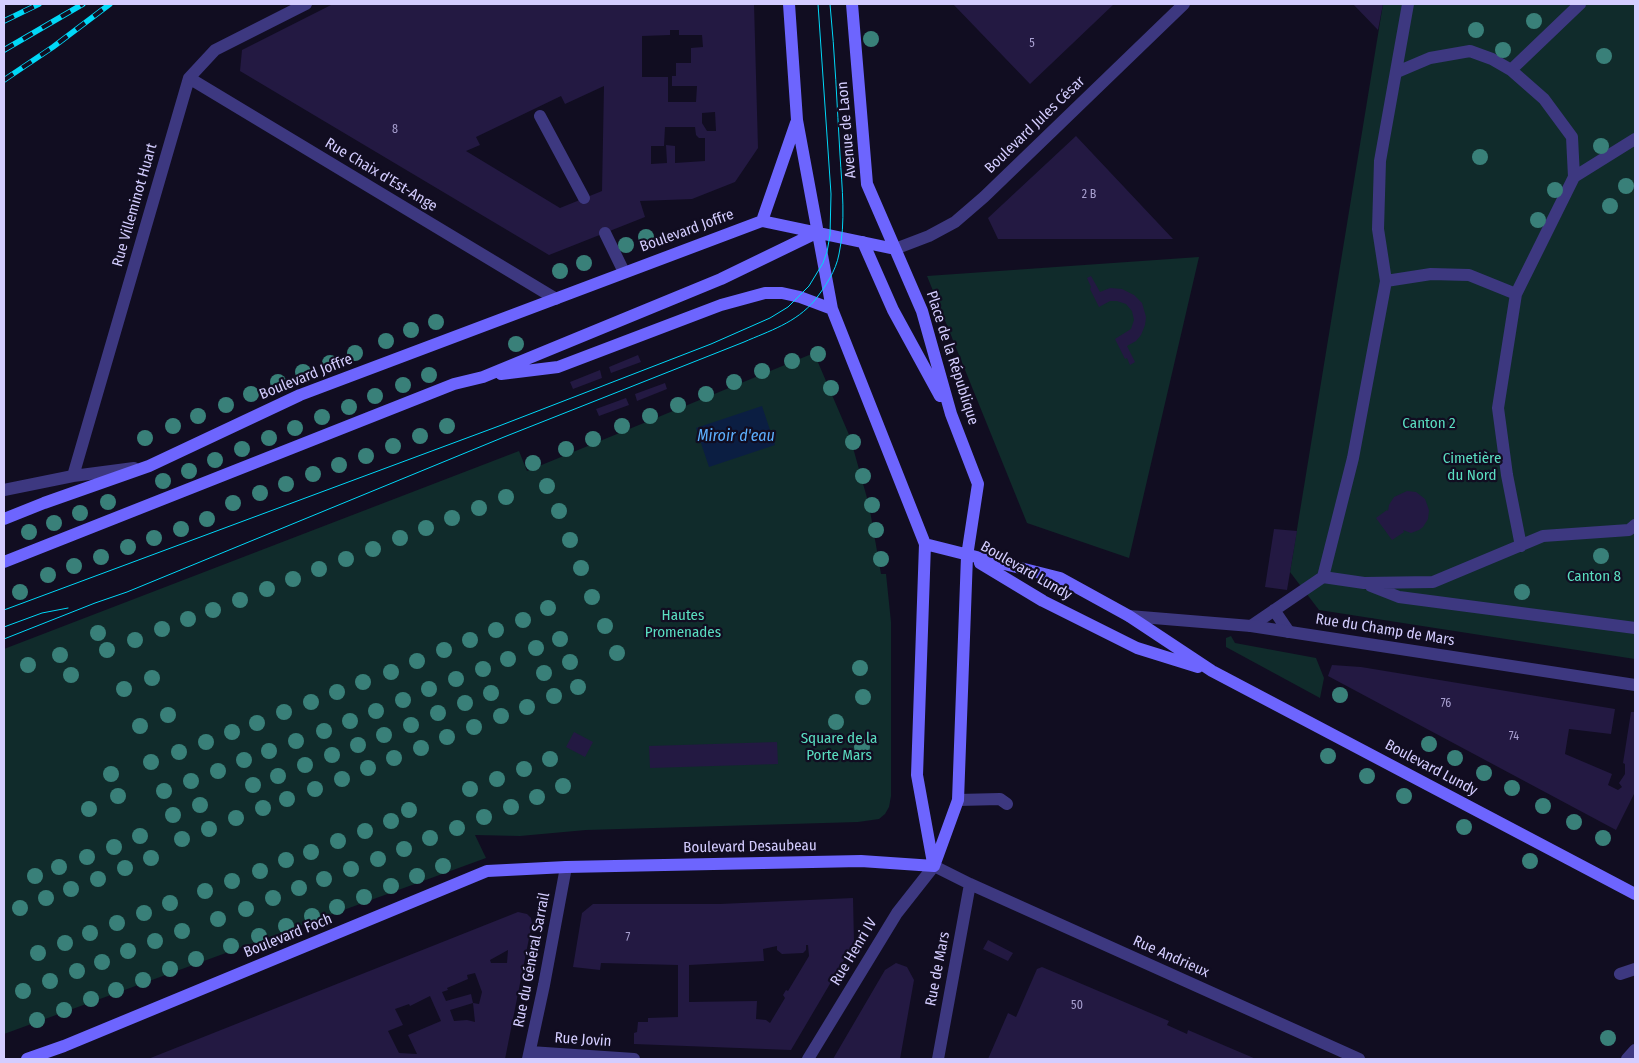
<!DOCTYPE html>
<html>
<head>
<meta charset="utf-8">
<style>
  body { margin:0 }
  #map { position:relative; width:1639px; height:1063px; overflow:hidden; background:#110d21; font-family:"Fira Sans Condensed",sans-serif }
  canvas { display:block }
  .frame { position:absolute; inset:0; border:5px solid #d4cdff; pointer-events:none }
</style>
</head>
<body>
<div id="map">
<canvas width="1639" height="1063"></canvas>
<div class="frame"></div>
</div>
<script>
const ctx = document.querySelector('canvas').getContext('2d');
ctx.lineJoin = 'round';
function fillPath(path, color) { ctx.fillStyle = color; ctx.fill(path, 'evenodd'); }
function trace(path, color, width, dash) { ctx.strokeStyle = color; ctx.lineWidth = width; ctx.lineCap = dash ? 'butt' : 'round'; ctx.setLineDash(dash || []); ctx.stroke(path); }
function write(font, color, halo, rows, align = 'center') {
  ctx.font = font + ' "Fira Sans Condensed",sans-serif'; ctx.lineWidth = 4.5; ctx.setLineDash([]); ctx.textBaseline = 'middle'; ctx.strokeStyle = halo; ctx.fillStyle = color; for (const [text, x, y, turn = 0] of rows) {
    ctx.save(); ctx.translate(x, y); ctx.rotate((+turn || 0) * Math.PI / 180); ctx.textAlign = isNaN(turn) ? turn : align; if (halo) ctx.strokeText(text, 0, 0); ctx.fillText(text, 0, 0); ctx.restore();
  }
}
fillPath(new Path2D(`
  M1383 4H1635V659L1319 610 1290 572Z
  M1199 257 1129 558 1027 523 927 276Z
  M814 353 850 437 869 505 881 574H886L891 622V796L889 807 885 814 879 819 858 822 586 830 520 836 475 835 486 858 4 1034V649L519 451 527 471Z
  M1231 636 1235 643 1316 658 1324 678 1320 698 1226 647V638Z`), '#102b2b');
fillPath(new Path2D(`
  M762 406 775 445 709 467 696 428Z`), '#0b1e42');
fillPath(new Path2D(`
  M333 4H754L758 148 735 182 692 199 640 201 645 217 549 255 240 71 242 50ZM670 30H679V35H702L703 47 691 48V63H676V76H672V86H697L696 102H668V77H642V36L670 35ZM604 86 602 191 560 208 466 151 480 145 476 137 561 96 565 104ZM715 112 716 131H707L702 123V113ZM665 127H695L696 135 699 138H705V161L675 163V146L666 145 667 163 651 164V146H664Z
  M953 4H1114L1030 84Z
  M1353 4H1383L1378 30Z
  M1076 136 1173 239H998L988 218Z
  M1091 276 1100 292 1110 288 1122 289 1134 295 1142 303 1146 317 1145 325 1141 335 1136 341 1127 346 1135 362 1130 365 1127 358 1125 359 1115 339 1131 329 1134 320 1132 311 1126 304 1117 301H1110L1099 307 1090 289 1091 287 1087 278Z
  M638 355 641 362 611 373 609 367Z
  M600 370 602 378 573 389 570 382Z
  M665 383 667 389 637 401 635 394Z
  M626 398 629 405 599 416 596 409Z
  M1407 491 1416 492 1425 499 1429 510 1428 519 1423 527 1419 530 1411 533 1403 530 1404 532 1392 540 1376 518 1387 510 1388 511 1389 505 1394 497Z
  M1274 529 1297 531 1287 590 1265 587Z
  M1332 665 1361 667 1615 709 1611 734 1569 729 1565 754 1612 774 1608 785 1618 790 1622 787 1619 783 1625 774V764L1623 763 1631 712H1635V792L1616 830 1328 676Z
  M574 732 593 742 585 757 566 747Z
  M777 742 778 764 650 768 649 746Z
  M853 898 854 943 791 1050 634 1044V1033L637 1032 638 1022H648V1018L678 1017V965L601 963 600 970 573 967 582 913 593 904H720ZM806 945H808L809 956 788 991 786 990 783 995 785 998 770 1023 766 1020 756 1019 757 1001 689 1002V965L764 961 763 949 777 946V950L782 954 803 953 806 950Z
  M518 912 527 914 531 918 532 923 505 1059H148ZM508 950 507 963H491L490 960ZM475 973 482 992 479 1004 473 1003 475 1022 467 1020 454 1021 450 1010 473 1003 471 994 446 1001 442 992 448 990 447 988 468 979 467 975ZM430 996 441 1021 408 1035 417 1054 399 1053 388 1031 403 1025 395 1009 409 1004 410 1006Z
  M988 940 1013 953 1008 961 983 949Z
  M896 963 907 967 914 980 900 1059H833L885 970Z
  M1042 967 1169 1021 1167 1025 1187 1034 1188 1030 1256 1059H988L1008 1013 1016 1017 1037 969Z`), '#231942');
trace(new Path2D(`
  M1511 70 1580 4
  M1397 72 1430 58 1470 51 1492 59 1511 70 1544 99 1572 137 1574 177 1516 294 1498 408 1507 475 1521 546
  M540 116 584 198
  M1574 177 1635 139
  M605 233 624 272
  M895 249 929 236 955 222 984 197 1184 4
  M1386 281 1431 274 1469 275 1516 294
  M1323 577 1353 458 1386 281 1378 229 1380 161 1408 4
  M1371 586 1399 597 1635 628
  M1274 610 1289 632
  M1251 626 1323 577 1364 583 1433 582 1543 536 1629 530 1635 525
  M958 800 1000 799 1007 804
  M1620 974 1635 969`), '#3d3880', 12);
trace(new Path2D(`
  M189 78 556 299
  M73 476 189 78 215 50 306 4
  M4 490 73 476 134 468
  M530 1052 634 1059
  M528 1059 544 985 566 867
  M808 1059 897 913 934 866 970 884 1359 1059
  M938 1059 970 884
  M1627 1059 1635 1050`), '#3d3880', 12);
trace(new Path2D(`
  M1129 616 1251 626 1635 685`), '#3d3880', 12);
trace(new Path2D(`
  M789 4 797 120 832 309 925 544 917 775 933 863
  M852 4 867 184 922 311 951 414 978 484 967 556 958 800 934 866
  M762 221 895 249
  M762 221 796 123
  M863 242 893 310 940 396
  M501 374 558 367 721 305 765 293H782L800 297 832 309
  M4 519 44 503 149 466 300 395 762 221
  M925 544 1060 578 1129 616 1212 671 1635 894
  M4 562 454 384 483 377 721 279 818 232
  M980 563 1043 601 1137 648 1198 667
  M27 1059 64 1046 487 871 566 867 861 861 934 866`), '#6d65fe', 12);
trace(new Path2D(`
  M4 610 499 426 711 344 770 318 788 307 809 286 823 263 827 252 830 235 831 194 818 4
  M4 627 42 613 68 608
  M4 639 95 603 127 592 504 437 744 342C769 331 796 323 815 300 825 287 836 271 839 254 846 222 842 188 840 155 837 105 835 54 830 4`), '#01d8f7', 1);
const rail = new Path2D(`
  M4 21 39 4
  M4 50 83 4
  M4 80 53 47 110 4`);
trace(rail, '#01d8f7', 5.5);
trace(rail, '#110d21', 4, [11]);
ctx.fillStyle = '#398079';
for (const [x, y] of [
  [1534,21],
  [1476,30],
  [871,39],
  [1503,50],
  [1604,56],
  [1601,146],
  [1480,157],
  [1626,186],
  [1555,190],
  [1610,206],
  [1538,220],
  [646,237],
  [626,245],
  [584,263],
  [560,271],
  [436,322],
  [411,330],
  [386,341],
  [516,344],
  [355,353],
  [818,354],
  [792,361],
  [330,363],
  [762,371],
  [303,372],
  [429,375],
  [278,382],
  [734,382],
  [403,385],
  [831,388],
  [251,394],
  [706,394],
  [375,396],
  [226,405],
  [678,405],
  [349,407],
  [198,416],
  [650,416],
  [322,417],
  [173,426],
  [447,426],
  [622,426],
  [295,428],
  [420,436],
  [145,438],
  [269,438],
  [593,439],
  [853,442],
  [393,446],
  [242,449],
  [566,449],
  [366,456],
  [215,460],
  [533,463],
  [339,465],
  [189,471],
  [313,474],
  [863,476],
  [163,481],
  [286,484],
  [547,486],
  [260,493],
  [506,497],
  [108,502],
  [233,503],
  [872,505],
  [479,508],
  [559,511],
  [80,513],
  [452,518],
  [207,519],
  [54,523],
  [426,528],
  [181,529],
  [876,530],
  [29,532],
  [154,538],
  [400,538],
  [570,540],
  [128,547],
  [373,549],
  [1601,556],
  [101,557],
  [346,559],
  [881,559],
  [74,566],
  [581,568],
  [319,569],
  [48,575],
  [293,579],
  [267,589],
  [20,592],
  [1522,592],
  [592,597],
  [240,600],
  [548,608],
  [213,610],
  [188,619],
  [523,620],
  [605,626],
  [162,629],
  [496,630],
  [98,633],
  [560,639],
  [135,640],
  [470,640],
  [536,648],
  [107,650],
  [444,650],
  [617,653],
  [60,655],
  [508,659],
  [417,661],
  [570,662],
  [28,665],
  [860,668],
  [483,669],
  [391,672],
  [544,673],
  [71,675],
  [152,678],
  [456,679],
  [363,682],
  [578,687],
  [124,689],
  [429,689],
  [337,692],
  [491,693],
  [1340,695],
  [554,696],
  [863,697],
  [403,700],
  [311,702],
  [465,703],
  [527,707],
  [376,711],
  [284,712],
  [438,713],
  [168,715],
  [501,716],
  [350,721],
  [836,722],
  [257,723],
  [411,725],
  [140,726],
  [474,727],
  [324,731],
  [232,732],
  [384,735],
  [447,737],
  [296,741],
  [206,742],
  [1429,744],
  [358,745],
  [862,747],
  [421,748],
  [269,751],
  [179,752],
  [332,755],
  [1328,756],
  [394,758],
  [1455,758],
  [550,759],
  [244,760],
  [151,762],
  [305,765],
  [368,768],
  [524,769],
  [218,771],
  [1484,773],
  [111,774],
  [278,776],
  [1367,776],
  [342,779],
  [497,779],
  [191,781],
  [253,785],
  [563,786],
  [1512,788],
  [315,789],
  [470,789],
  [164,791],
  [118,796],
  [1404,796],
  [537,797],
  [287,799],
  [200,805],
  [1543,806],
  [511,807],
  [263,808],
  [89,809],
  [409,810],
  [173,815],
  [484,817],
  [236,818],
  [391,821],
  [1574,822],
  [1464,827],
  [457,828],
  [209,829],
  [365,831],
  [140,836],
  [430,838],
  [1603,838],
  [182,839],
  [338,841],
  [114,847],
  [404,849],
  [311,852],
  [87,857],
  [151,858],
  [378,859],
  [286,860],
  [1530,861],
  [443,866],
  [59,867],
  [125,868],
  [351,869],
  [260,871],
  [35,876],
  [417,876],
  [98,879],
  [324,879],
  [232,881],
  [391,886],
  [299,888],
  [71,889],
  [205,891],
  [364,897],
  [46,898],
  [273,898],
  [170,903],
  [337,907],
  [20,908],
  [246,909],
  [144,913],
  [312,916],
  [218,919],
  [117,923],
  [286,926],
  [182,931],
  [90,933],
  [259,936],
  [155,941],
  [65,943],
  [231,946],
  [128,951],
  [38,953],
  [196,959],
  [102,962],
  [170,969],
  [77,971],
  [143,980],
  [50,981],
  [116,990],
  [23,991],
  [91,999],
  [64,1010],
  [37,1020],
  [1608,1038]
]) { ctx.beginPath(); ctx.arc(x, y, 8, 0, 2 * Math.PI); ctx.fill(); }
write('12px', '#a8a0d0', null, [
  ["5",1032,44],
  ["8",395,130],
  ["2 B",1089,195],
  ["76",1446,704],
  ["74",1514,737],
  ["7",628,938],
  ["50",1077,1006]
]);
write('15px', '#d4cdff', '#110d21', [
  ["Boulevard Jules César",1035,125,-44],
  ["Avenue de Laon",847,130,-95],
  ["Rue Chaix d'Est-Ange",381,175,31],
  ["Rue Villeminot Huart",135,205,-74],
  ["Boulevard Joffre",687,231,-20],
  ["Place de la République",952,358,72],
  ["Boulevard Joffre",306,377,-22],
  ["Boulevard Lundy",1026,571,30],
  ["Rue du Champ de Mars",1385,630,9],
  ["Boulevard Lundy",1431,768,28],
  ["Boulevard Desaubeau",750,847,-1],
  ["Boulevard Foch",288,936,-22],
  ["Rue Henri IV",854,952,-59],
  ["Rue Andrieux",1171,957,24],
  ["Rue du Général Sarrail",532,960,-79],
  ["Rue de Mars",938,969,-79],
  ["Rue Jovin",583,1040,4]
]);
write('15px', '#5adec1', '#110d21', [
  ["Canton 2",1429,424],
  ["Cimetière",1472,459],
  ["du Nord",1472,476],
  ["Canton 8",1594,577],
  ["Hautes",683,616],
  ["Promenades",683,633],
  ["Square de la",839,739],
  ["Porte Mars",839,756]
]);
write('italic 16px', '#5caffe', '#110d21', [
  ["Miroir d'eau",736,437]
]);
</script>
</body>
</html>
